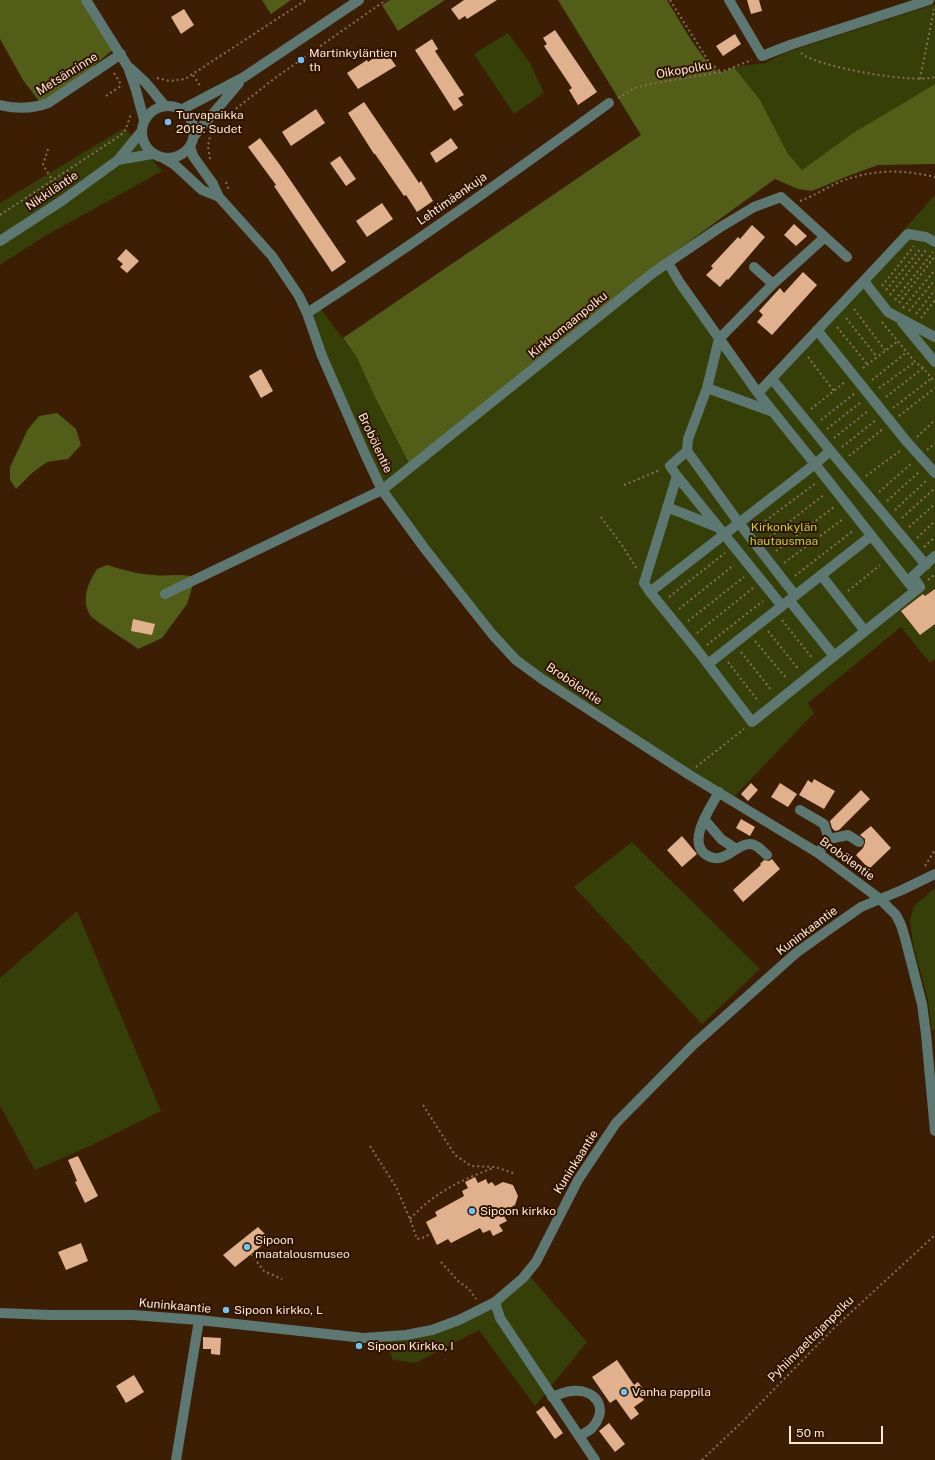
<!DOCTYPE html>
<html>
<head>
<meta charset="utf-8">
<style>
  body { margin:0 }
  #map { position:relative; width:935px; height:1460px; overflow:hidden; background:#3b1e04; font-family:"Public Sans",sans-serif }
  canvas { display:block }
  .scale { position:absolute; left:789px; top:1426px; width:94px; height:18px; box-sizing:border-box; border:2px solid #fce8d9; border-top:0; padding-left:5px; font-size:12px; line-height:14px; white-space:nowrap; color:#fce8d9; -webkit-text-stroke:3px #311400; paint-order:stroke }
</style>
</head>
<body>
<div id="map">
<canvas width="935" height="1460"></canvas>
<div class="scale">50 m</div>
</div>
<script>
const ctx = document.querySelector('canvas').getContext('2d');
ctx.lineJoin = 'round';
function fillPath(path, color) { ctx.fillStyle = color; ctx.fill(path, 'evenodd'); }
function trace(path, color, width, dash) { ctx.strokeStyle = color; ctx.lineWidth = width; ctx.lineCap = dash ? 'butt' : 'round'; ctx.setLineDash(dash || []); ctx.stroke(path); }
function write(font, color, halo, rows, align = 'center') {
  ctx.font = font + ' "Public Sans",sans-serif'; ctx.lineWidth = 4; ctx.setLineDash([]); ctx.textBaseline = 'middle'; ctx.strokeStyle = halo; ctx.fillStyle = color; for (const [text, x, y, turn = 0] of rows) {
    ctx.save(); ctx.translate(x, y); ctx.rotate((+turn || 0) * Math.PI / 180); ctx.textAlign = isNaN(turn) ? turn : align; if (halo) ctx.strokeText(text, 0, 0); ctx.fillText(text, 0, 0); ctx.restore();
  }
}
fillPath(new Path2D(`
  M935 4V84L853 133 802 170 788 154 760 100 734 67 765 63 787 52Z
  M508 33 530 63 544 93 514 114 474 54Z
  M126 129 162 171 45 236 0 265V203L121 130Z
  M935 195V659L930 663 901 627 808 703 814 713 731 800 516 660 382 490 307 313 318 305 357 358 373 393 668 263 760 390Z
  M632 842 760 969 702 1024 574 887Z
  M935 888V1030H932L928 1000 913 944 910 920 914 906Z
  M77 911 161 1111 90 1146 35 1170 0 1106V978Z
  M527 1273 587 1342 535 1406 479 1330 415 1363 393 1360 385 1337 406 1335 495 1302Z`), '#373f09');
fillPath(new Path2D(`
  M0 0H86L117 47C91 66 69 90 42 105L23 80 0 39Z
  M262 0H291L271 14Z
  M390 0H445L398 31 382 5Z
  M558 0H667C675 13 707 70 720 72 724 73 730 69 734 67L760 100 788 154 802 170 853 133 935 84V164L878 165 848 176 812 191 798 189 775 179 665 259 411 467 373 393 357 358 343 338 641 135Z
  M57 413 76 429 81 445 68 459 47 462 32 473 16 489 10 480V467L28 429 39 416Z
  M107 565C123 570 138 574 154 575 168 577 182 572 195 578L187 604 162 638 138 649C131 643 93 620 90 615 81 599 88 583 97 569Z`), '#525d17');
fillPath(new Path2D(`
  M464 0H497L467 19 465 16 459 20 451 9Z
  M747 0H759L762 11 751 14Z
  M184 9 194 25 181 34 171 17Z
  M555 30 597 92 578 105 569 90 572 88 544 46 547 44 543 38Z
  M735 34 741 44 723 56 716 46Z
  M432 39 438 49 435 51 464 95 458 98 463 105 454 111 415 50Z
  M385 50 396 66 358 89 347 73 367 60 368 62Z
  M364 102 407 165 419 183 421 181 433 201 417 212 406 195 404 196 375 154H374L348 113Z
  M316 109 325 123 291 146 282 132Z
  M260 138 280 165 346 262 332 272 274 186 276 185 248 147Z
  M451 138 458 148 436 163 430 153Z
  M340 156 356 179 346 186 330 163Z
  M382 203 393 219 367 237 356 221Z
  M794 224 807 236 796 246 784 235Z
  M752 225 765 237 728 280 727 279 720 287 706 275 713 268 711 266 738 237 740 239Z
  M126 249 139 261 127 273 120 267 123 264 117 259Z
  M803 272 817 285 772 335 757 322 763 315 759 311 780 288 784 293Z
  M261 369 273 391 261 398 249 376Z
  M935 589V624L920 635 901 611 923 594 925 596Z
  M133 619 155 624 152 635 131 631Z
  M814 779 835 791 824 809 799 795 808 780 812 783Z
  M751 783 758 790 748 801 741 794Z
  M780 783 797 794 788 807 771 797Z
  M861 790 870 799 839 830 835 831 832 828 830 821Z
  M741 819 755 827 750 836 736 828Z
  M871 826 891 848 869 869 856 855 863 848 865 843V839L860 835Z
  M682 836 697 854 682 867 667 850Z
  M772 859 780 869 743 902 733 890 761 865 760 864 764 860 769 861Z
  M78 1156 98 1196 85 1203 75 1182 77 1181 68 1160Z
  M475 1177 478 1183 486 1179 488 1184 492 1182 495 1186 503 1182 513 1185 518 1196 515 1205 506 1210 509 1214 504 1216 507 1221 499 1225 503 1231 493 1236 490 1230 483 1233 480 1228 451 1243 448 1239 437 1245 426 1222 437 1216 435 1212 464 1196 462 1191 468 1188 465 1182Z
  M258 1227 270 1239 235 1267 223 1255Z
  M81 1243 88 1261 66 1270 58 1252Z
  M203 1337 221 1338 220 1355 211 1354V1349H203Z
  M617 1360 634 1385 638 1382 644 1390 639 1394 644 1400 634 1407 639 1414 631 1420 616 1399 610 1403 592 1377Z
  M134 1375 144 1392 126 1403 116 1386Z
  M544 1406 563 1433 555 1439 536 1412Z
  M609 1423 625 1444 615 1452 599 1431Z`), '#e1b18e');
trace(new Path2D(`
  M670 0 709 62 721 72
  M801 53C816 67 915 84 935 77
  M114 73 122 86
  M193 75 201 87
  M157 78 170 81 185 79 306 0
  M920 79 934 9
  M106 96 122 85
  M618 98 635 88 650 84 721 72 752 60
  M228 115 275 78 386 0
  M48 149 43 165 53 181
  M210 159 208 146 210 136
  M226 182 229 191
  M800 201C813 196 825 189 837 183 871 169 900 169 935 177
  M0 215 121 135 126 129 131 114
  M882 286 914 246
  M886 290 921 248
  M890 295 927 249
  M895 300 933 252
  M899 303 935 256
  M903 308 935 270
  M854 309 885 350
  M909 311 935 280
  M916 314 935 290
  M846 318 877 357
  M921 318 935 300
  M882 322 915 362 923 368 935 382
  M837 327 867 364
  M808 357 834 391
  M863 368 898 341
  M872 380 907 352
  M879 388 915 362
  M886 397 923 368
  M893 408 932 378
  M811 409 845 382
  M899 416 935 388
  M821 420 854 394
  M827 429 861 402
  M917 437 935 420
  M834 438 868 411
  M842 447 876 420
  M927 450 935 443
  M849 456 883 429
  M866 476 901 450
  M624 485 660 470
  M879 492 912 463
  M887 501 919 472
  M895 510 927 480
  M601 517 622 545 637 569
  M902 518 935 488
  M757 527 816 483
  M909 527 935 504
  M917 538 935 521
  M766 540 825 494
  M924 547 935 537
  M776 551 834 507
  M784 563 843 519
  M795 576 854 530
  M928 580 933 576 935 579
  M848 591 880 565
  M669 597 725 553
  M679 609 734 565
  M782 620 813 659
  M688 621 744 577
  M768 631 799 670
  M697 633 753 588
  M755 641 787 679
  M707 645 763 601
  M741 652 772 691
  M728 662 759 702
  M696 767 744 729
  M925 866 935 850
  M423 1105 455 1155 471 1166 495 1167 516 1174
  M370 1146 396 1187 410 1219 417 1239 425 1237 432 1233
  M410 1219C435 1192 459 1181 493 1168
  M251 1254 264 1271 282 1279
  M441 1262 458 1281 469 1289 476 1299
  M702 1460 744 1420 835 1327 935 1235`), '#886e58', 2, [2, 3]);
trace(new Path2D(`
  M86 0 128 67 136 90 144 120
  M729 0 762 56 790 45 929 0
  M130 68 146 83 165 106
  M0 105C17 109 32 109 48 103L121 54
  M142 132a26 26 0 1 1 52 0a26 26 0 1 1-52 0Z
  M181 110 244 77 359 0
  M194 136 239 83
  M190 146 193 156 213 184 219 197 272 256 299 296 307 313 322 356 365 454 382 490 425 549 492 634 516 660 542 679 688 774 818 853 880 899 896 915 901 925 905 938 922 1004 926 1034 935 1131
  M163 158 175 165 202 190 219 197
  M118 160 152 154
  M0 241 63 200 118 160 141 132
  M668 263 680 283 758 393 815 464 911 586 920 587
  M754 267 773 284 825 237
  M864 281 888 312 935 337
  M773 284 719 339 707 388 688 439 687 451 670 466 677 476 782 606
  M307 313C410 247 510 175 609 103
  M902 322 935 362
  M817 330 907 442 935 473
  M772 379 833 454 926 565
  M707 388 773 412
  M758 393 908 234 926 237 935 242
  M687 451 739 523 795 595
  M677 476 644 583 650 592 698 651 752 722 920 587 913 576 935 556
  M667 507 717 527
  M821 575 865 631
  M650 592 815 464 830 451
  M165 594 382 490 654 272 719 228 754 207 781 197 847 257
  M789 600 834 656
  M708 664 871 536
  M719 792C711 807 687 840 705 854 709 857 715 859 719 858 731 856 738 844 750 844 757 844 762 851 767 855
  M800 810 824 824 829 839
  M704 819 721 839 736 849
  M818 853 829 839 848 835 859 842
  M495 1302 500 1318 595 1460
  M0 1313 50 1315H133L199 1320 364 1338 406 1335 432 1330 459 1320 495 1302 523 1278 536 1262 578 1180 616 1123 693 1045 796 953 831 928 861 907 902 890 935 874
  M552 1397C558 1395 566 1391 572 1391 597 1389 609 1409 592 1428 589 1431 583 1434 579 1436
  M176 1460 199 1320`), '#5d7872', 10);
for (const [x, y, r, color] of [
  [301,60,4,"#70c1f4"],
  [168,122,4,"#70c1f4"],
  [472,1211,4,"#70c1f4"],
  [247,1247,4,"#70c1f4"],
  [226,1310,4,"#70c1f4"],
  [359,1346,4,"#70c1f4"],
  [624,1392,4,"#70c1f4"]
]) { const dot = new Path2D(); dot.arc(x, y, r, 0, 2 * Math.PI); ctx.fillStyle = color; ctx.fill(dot); trace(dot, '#311400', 1.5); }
write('12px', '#fce8d9', '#311400', [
  ["Martinkyläntien",309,53],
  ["th",309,67],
  ["Turvapaikka",176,115],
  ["2019: Sudet",176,129],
  ["Sipoon kirkko",480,1211],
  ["Sipoon",255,1240],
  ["maatalousmuseo",255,1254],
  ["Sipoon kirkko, L",234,1310],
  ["Sipoon Kirkko, I",367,1346],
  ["Vanha pappila",632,1392]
], 'left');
write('12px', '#fce8d9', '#311400', [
  ["Oikopolku",684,70,-10],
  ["Metsänrinne",67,74,-32],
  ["Nikkiläntie",52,191,-34],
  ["Lehtimäenkuja",452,199,-35],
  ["Kirkkomaanpolku",568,325,-39],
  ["Brobölentie",375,443,65],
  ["Brobölentie",574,684,34],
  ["Brobölentie",847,859,36],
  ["Kuninkaantie",807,931,-37],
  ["Kuninkaantie",576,1162,-58],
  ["Kuninkaantie",175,1306,5],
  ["Pyhiinvaeltajanpolku",811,1339,-45]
]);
write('12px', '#bed728', '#311400', [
  ["Kirkonkylän",784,527],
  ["hautausmaa",784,541]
]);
</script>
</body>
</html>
